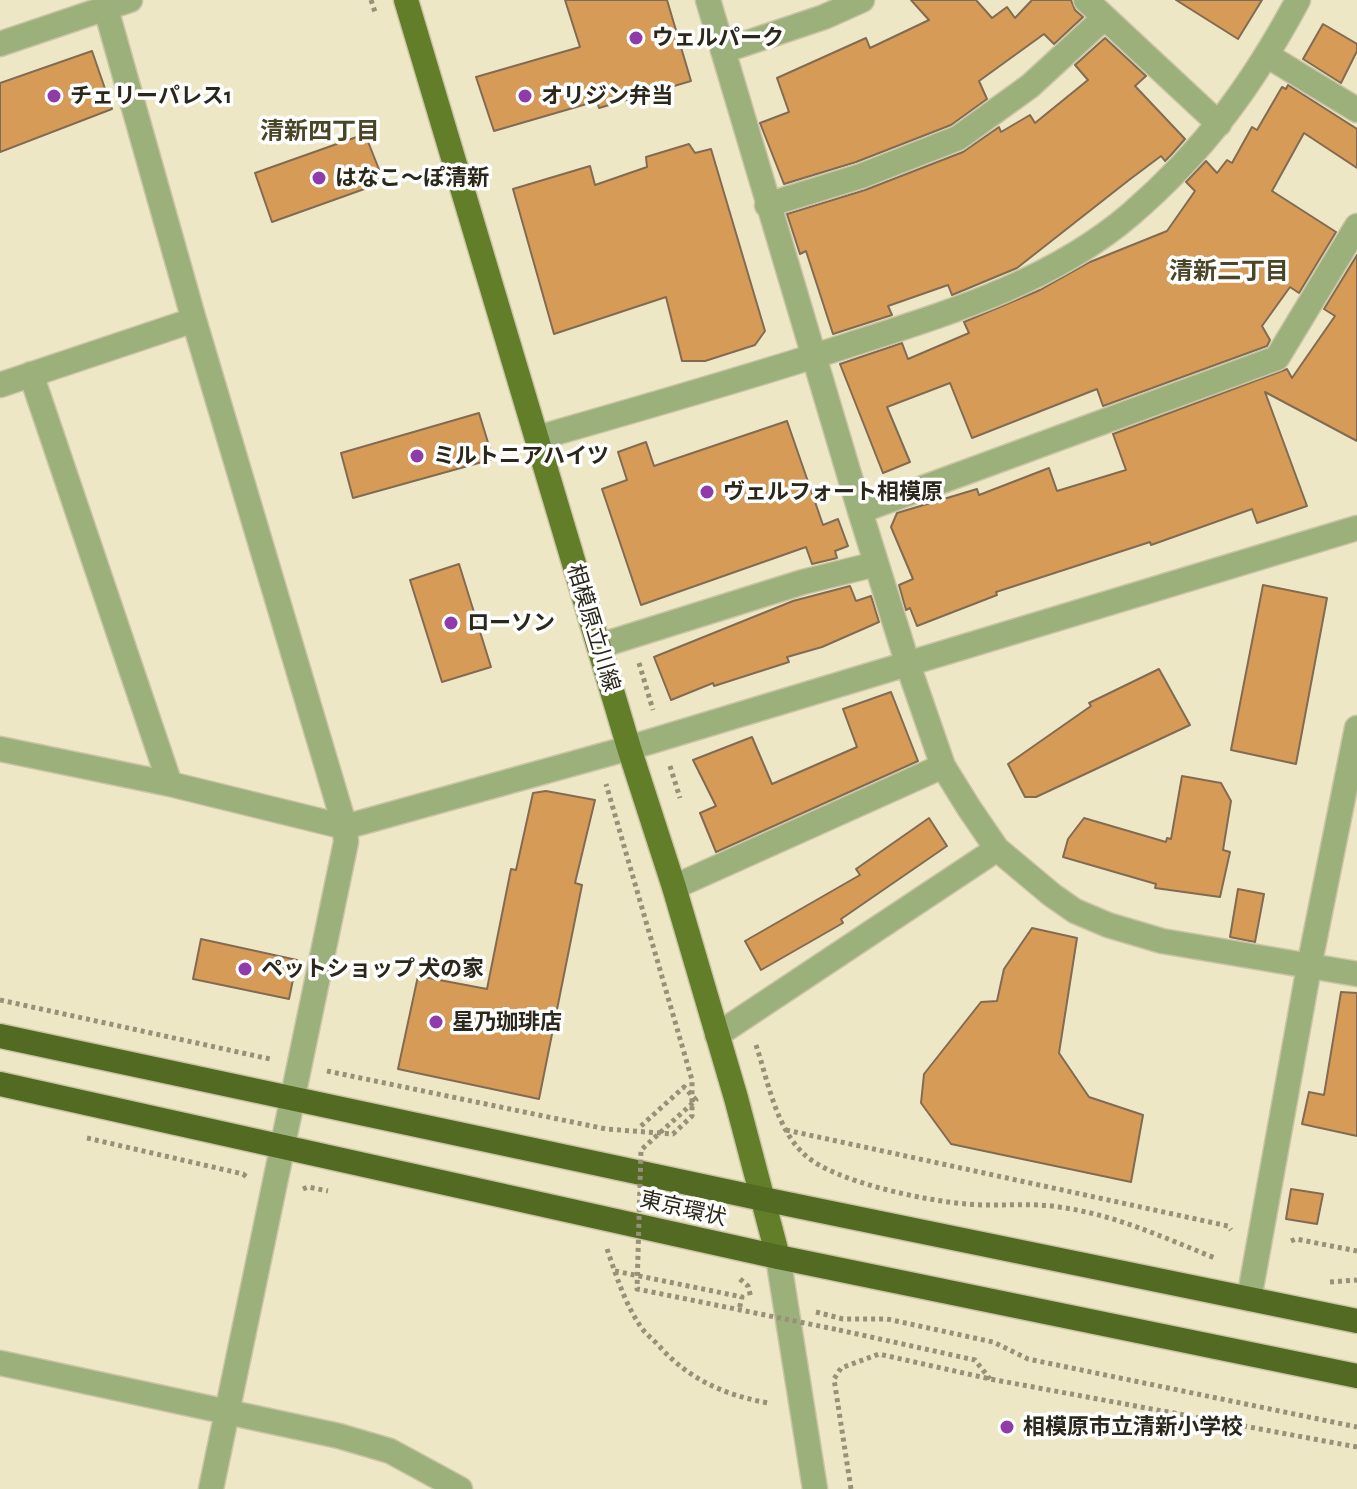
<!DOCTYPE html>
<html>
<head>
<meta charset="utf-8">
<style>
  body { margin:0 }
  canvas { display:block; background:#eee7c5 }
</style>
</head>
<body>
<canvas width="1357" height="1489"></canvas>
<script>
const ctx = document.querySelector('canvas').getContext('2d');
ctx.lineJoin = 'round';
function fillPath(path, color) { ctx.fillStyle = color; ctx.fill(path, 'evenodd'); }
function trace(path, color, width, dash) { ctx.strokeStyle = color; ctx.lineWidth = width; ctx.lineCap = dash ? 'butt' : 'round'; ctx.setLineDash(dash || []); ctx.stroke(path); }
function write(font, color, halo, rows, align = 'center') {
  ctx.font = font + ' "Alegreya Sans","Noto Sans JP",sans-serif'; ctx.lineWidth = 7; ctx.setLineDash([]); ctx.textBaseline = 'middle'; ctx.strokeStyle = halo; ctx.fillStyle = color; for (const [text, x, y, turn = 0] of rows) {
    ctx.save(); ctx.translate(x, y); ctx.rotate((+turn || 0) * Math.PI / 180); ctx.textAlign = isNaN(turn) ? turn : align; if (halo) ctx.strokeText(text, 0, 0); ctx.fillText(text, 0, 0); ctx.restore();
  }
}
const building = new Path2D(`
  M565 0H667L691 81 599 108 597 101 494 131 476 77 580 47Z
  M911 0H976L992 18 1007 7 1015 18 1032 0H1071L1075 10 1083 17 1054 44 1044 34 979 81 987 99 951 125 856 162 784 184 760 123 789 112 777 78 866 38 870 48 929 20Z
  M1176 0H1262L1238 39Z
  M1323 24 1357 44V51L1341 83 1303 59Z
  M1105 38 1146 76 1135 86 1185 139 1171 155 1165 161 1161 156 1129 180 1017 268 952 295 948 285 888 306 892 315 833 334 806 251 800 254 787 214 865 190 963 152 999 127 1001 132 1030 115 1035 123 1088 80 1075 65Z
  M92 51 112 109 0 152V83Z
  M1288 85 1357 129V168L1304 133 1272 191 1336 232 1299 293 1290 287 1262 326 1270 340 1267 346 1103 406 1097 389 972 438 950 383 887 407 910 462 883 473 840 364 902 343 908 359 969 333 964 322 1040 290 1090 262 1167 231 1195 191 1186 182 1206 161 1217 173 1227 160 1232 163 1252 127 1257 130 1282 87 1286 89Z
  M365 134 384 182 272 222 255 173Z
  M689 144 695 153 711 149 765 331 755 345 705 361H682L666 297 554 334 513 189 590 166 595 185 647 167 646 157Z
  M1357 255V441L1265 392 1307 506 1257 523 1252 509 1151 545 1150 542 996 592 997 595 917 626 910 608 906 610 899 585 913 579 891 527 897 513 977 489 979 495 1049 468 1057 491 1126 470 1113 434 1287 369 1292 378 1335 316 1324 309Z
  M479 413 493 459 353 498 341 453Z
  M787 421 823 525 838 519 848 546 835 551 837 558 812 564 806 547 641 605 602 489 627 480 618 452 646 442 654 466Z
  M459 564 491 667 442 682 410 580Z
  M1263 585 1327 598 1296 764 1231 750Z
  M850 586 856 601 871 596 879 622 822 647 787 657 789 662 714 686 713 683 671 700 654 657 793 601Z
  M1159 669 1190 725 1036 797H1025L1008 764 1091 706 1089 703Z
  M891 692 918 761 716 852 700 813 716 806 693 760 752 737 772 784 857 747 843 709Z
  M1182 776 1221 783 1231 801 1223 850 1230 852 1220 897 1155 888 1156 884 1063 857 1068 839 1084 818 1166 842 1167 838 1171 839Z
  M546 791 595 800 575 883 582 885 539 1099 398 1069 418 976 487 989 511 869 516 870 533 793Z
  M929 818 947 846 841 919 843 923 761 970 745 941 860 875 856 869Z
  M1238 889 1264 894 1255 942 1230 937Z
  M1032 928 1077 938 1059 1053 1089 1097 1143 1115 1131 1182 951 1144 921 1103 924 1074 981 1002 997 1001 1004 969Z
  M201 939 297 960 289 999 193 979Z
  M1341 992 1357 993V1136L1302 1124 1309 1092 1324 1095Z
  M1291 1189 1323 1194 1317 1224 1286 1219Z`);
fillPath(building, '#d69b56');
trace(building, '#826b53', 2);
const minor = new Path2D(`
  M708 0 860 511 908 665 943 766 969 808 997 849 1052 895 1075 911 1108 925 1162 941 1357 974
  M1086 0 1219 124
  M106 9 194 320 345 827 346 842 211 1489
  M0 44 130 0
  M723 51 824 17 862 0
  M1268 56 1357 110
  M767 205 861 176 958 138 1030 86 1104 18
  M31 374 170 784
  M0 385 194 320
  M537 438C642 408 748 378 852 344 948 313 1052 282 1131 214 1204 151 1253 84 1298 0
  M860 511 1277 358 1357 226
  M599 646 803 582 876 564
  M0 749 170 784 345 827 629 748 1357 528
  M674 887 943 766
  M717 1035 997 849
  M778 1257 815 1489
  M1249 1299 1309 967 1357 728
  M0 1363 339 1436 390 1451 460 1489`);
const major = new Path2D(`
  M406 0 629 748 674 887 736 1098 778 1257`);
const highway = new Path2D(`
  M0 1036 763 1199 1357 1321
  M0 1084 778 1257 1357 1376`);
trace(minor, '#cbc5a6', 27);
trace(major, '#cbc5a6', 27);
trace(highway, '#cbc5a6', 27);
trace(new Path2D(`
  M371 0 375 12
  M639 663 653 710
  M670 766 680 798
  M0 1000 270 1059
  M756 1045C768 1081 776 1129 805 1155 834 1182 927 1201 967 1204 998 1207 1028 1202 1059 1207 1116 1215 1162 1237 1215 1258
  M327 1071 606 1129 673 1134 692 1116V1080L606 784
  M786 1130 1228 1226 1231 1230
  M87 1138 243 1174 248 1178
  M303 1189 308 1187 328 1191
  M1291 1241 1296 1239 1357 1251
  M607 1249C616 1275 624 1301 639 1324 644 1333 653 1339 660 1347 690 1380 725 1395 768 1403
  M615 1271 742 1297 739 1310
  M740 1279 748 1286 751 1298
  M1330 1282 1357 1280
  M816 1312 843 1319H887L993 1342 1028 1359 1357 1427
  M839 1330 975 1360 990 1379
  M851 1489 834 1379 841 1368 879 1354 990 1379 1357 1447`), '#969178', 5, [4, 4]);
trace(minor, '#9cb07b', 24);
trace(major, '#637e29', 24);
trace(highway, '#526a21', 24);
trace(new Path2D(`
  M641 1126 684 1087 696 1100 641 1150 637 1289 839 1330`), '#969178', 5, [4, 4]);
for (const [x, y, r, color] of [
  [636,38,8,"#8f3baa"],
  [54,96,8,"#8f3baa"],
  [525,96,8,"#8f3baa"],
  [319,178,8,"#8f3baa"],
  [417,456,8,"#8f3baa"],
  [707,492,8,"#8f3baa"],
  [451,623,8,"#8f3baa"],
  [245,969,8,"#8f3baa"],
  [436,1022,8,"#8f3baa"],
  [1007,1427,8,"#8f3baa"]
]) { const dot = new Path2D(); dot.arc(x, y, r, 0, 2 * Math.PI); ctx.fillStyle = color; ctx.fill(dot); trace(dot, '#fff', 3); }
write('bold 22px', '#2b281b', '#fff', [
  ["ウェルパーク",652,38],
  ["チェリーパレス1",70,96],
  ["オリジン弁当",541,96],
  ["はなこ～ぽ清新",335,178],
  ["ミルトニアハイツ",433,456],
  ["ヴェルフォート相模原",723,492],
  ["ローソン",467,623],
  ["ペットショップ 犬の家",261,969],
  ["星乃珈琲店",452,1022],
  ["相模原市立清新小学校",1023,1427]
], 'left');
write('22px', '#2b281b', '#fff', [
  ["相模原立川線",593,628,73],
  ["東京環状",683,1209,13]
]);
write('bold 24px', '#4b4527', '#fff', [
  ["清新四丁目",320,132],
  ["清新二丁目",1229,272]
]);
</script>
</body>
</html>
